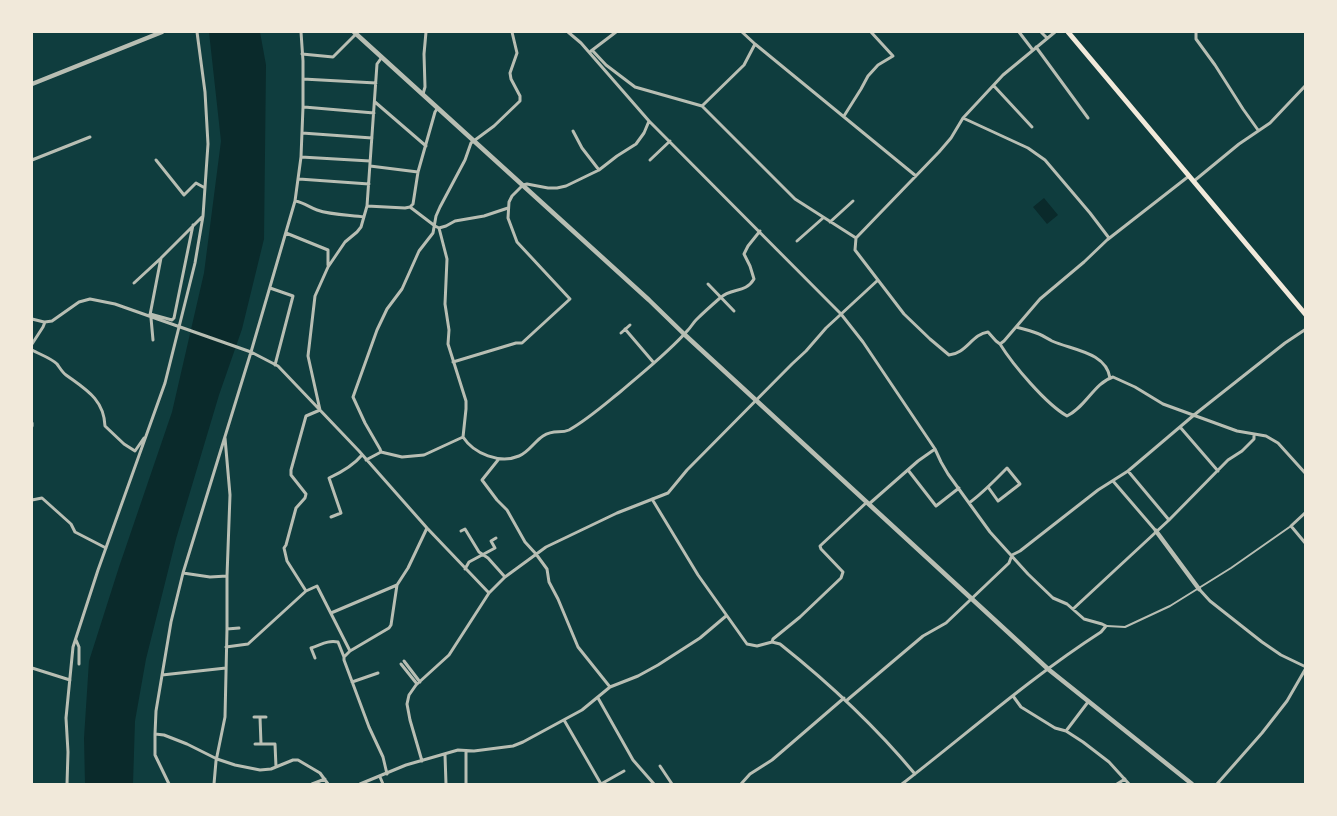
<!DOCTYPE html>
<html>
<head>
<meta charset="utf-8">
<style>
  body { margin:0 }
  #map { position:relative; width:1337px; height:816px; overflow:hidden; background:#0f3d3e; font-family:Commissioner,sans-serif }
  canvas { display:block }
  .frame { position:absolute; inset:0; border:33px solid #f1e9da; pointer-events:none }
</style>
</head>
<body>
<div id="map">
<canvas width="1337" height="816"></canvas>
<div class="frame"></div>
</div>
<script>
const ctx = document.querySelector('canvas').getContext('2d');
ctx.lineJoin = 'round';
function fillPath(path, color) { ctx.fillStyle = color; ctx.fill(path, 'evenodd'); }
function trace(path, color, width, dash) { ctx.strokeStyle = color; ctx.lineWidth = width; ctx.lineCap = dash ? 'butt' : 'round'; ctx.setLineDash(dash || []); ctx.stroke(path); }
fillPath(new Path2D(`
  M209 32H260L266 65 264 239 242 329 219 395 176 539 146 659 135 721 133 784H85L84 738 89 661 119 567 172 412 204 273 221 141Z
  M1044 198 1058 215 1047 224 1033 207Z`), '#0a2a2b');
trace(new Path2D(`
  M1107 626 1125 627 1170 606 1231 568 1291 526`), '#b8beb3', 2);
trace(new Path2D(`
  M568 32 581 43 649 121 841 314 863 342 935 449 941 462 948 474 990 532 1028 574 1053 598 1067 604 1084 619 1102 624 1106 626 1101 632C1031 677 968 733 902 784
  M742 32 755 44 916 176
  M1019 32 1032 49
  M1041 32 1047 38
  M1196 32V39L1215 65 1243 109 1258 130
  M1036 47 1088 118
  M592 50 606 65 635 87 702 106 795 199 856 238 855 250 904 314 930 339 949 355C966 354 972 334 988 332L996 341 1000 344 1004 341 1040 299 1084 262 1107 240 1189 176
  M591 51 616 32
  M302 54 333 57 356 34
  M303 79 376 83
  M994 86 1032 127
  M423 94 425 87 424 54 426 32
  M375 102 426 146
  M702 106 744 65 755 44
  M304 107 374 113
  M844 116 861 89 868 76 878 65 893 56 871 32
  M963 118 1028 148 1045 160 1090 213 1109 238
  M573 131 582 148 599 170
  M302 133 372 138
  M301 157 370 161
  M32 160 90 137
  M156 160 184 195 196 183 205 188
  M650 160 670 141
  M370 166 418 172
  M299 179 369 184
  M1194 181 1239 144 1270 123 1306 85
  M295 201C303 202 309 207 317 210 331 215 349 215 364 217
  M367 206 405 208 410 207 413 204 418 172 435 112 437 109
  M410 207 435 226 439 228 446 226 455 221 484 216 508 208
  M830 222 853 201
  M439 228 447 259 445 304 449 330 448 344 466 401V409L463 437
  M286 233 328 250V265
  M856 238 939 152 951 138 963 118 1003 75 1055 32
  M797 241 823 218
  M134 283 160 259
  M708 284 734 311
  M270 288 293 296 275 365
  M150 314 172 320 174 318 193 225
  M150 315 161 258 202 217
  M151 318 153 340
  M32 319 44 322
  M1016 327C1024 329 1032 331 1039 334 1044 336 1048 339 1052 341 1072 350 1106 352 1110 378
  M625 329 654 363
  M621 333 630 325
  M32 344 43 327 45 322 52 321 79 302 90 299 115 304 251 352 278 366 359 451 427 528 489 593
  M1000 344C1013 365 1046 404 1067 416 1086 407 1094 383 1113 377L1135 387 1163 404 1237 431 1266 436 1278 443 1306 474
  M32 350C39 354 51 358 57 364 60 368 62 372 66 375 85 389 104 399 105 426L124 444 135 451 144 438
  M453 362 516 343H522L570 299 517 242 508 218 509 202 512 196 523 185 527 184 548 188H557L566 186 599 170 617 156 636 144 644 133 649 121
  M32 423V426
  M1180 427 1218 471
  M225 438 230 495 227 576
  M381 452 380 449 365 423 353 397 377 330 387 309 402 289 419 251 433 233 436 216 440 207 465 160 471 143 494 126 520 101V96L511 79 510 73 517 53 512 32
  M366 460 381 452 402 457 424 455 463 437C474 454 500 464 519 456 528 453 535 441 543 436 554 429 560 434 569 430 587 420 604 405 620 392 643 372 668 353 688 330 691 327 693 323 696 320 704 312 712 305 720 298 732 287 745 294 754 279L750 266 744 254 748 246 760 231
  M498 460 482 480 497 500 507 510 525 542 536 554 547 569 549 582 558 599 578 647 610 687
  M908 470 936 506 959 488
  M1128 471 1169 520
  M1113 481 1156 531
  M32 499V500L42 498 71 524 75 532 106 548
  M652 499 698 575 747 644 757 646 772 642 780 644C829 683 875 726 915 774
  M969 503C983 493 995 480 1007 468L1020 484 998 501 988 487
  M869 504 918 461 935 449
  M1306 512 1291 526 1306 544
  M331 517 341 513 329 478C342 472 353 466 362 455
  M461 531 465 529 479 552 488 558 505 577
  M465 569 469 562 495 548 491 541 496 538
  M183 573 210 577 227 576V629
  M1199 589 1210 601 1262 642 1281 655 1306 667
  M306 591 287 561 284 548 286 545 296 508 305 498 306 494 291 475V470L306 416 320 410 308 356 315 296 328 267 345 242 357 232 361 227 367 206 377 64 382 57
  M1073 609 1169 520 1228 460 1242 451 1254 439V434
  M331 613 397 585 408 568 427 528
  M76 640 79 647V664
  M772 642 773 639 800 617 841 578 843 572 821 549 820 546 867 502
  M226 647 248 644 306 591 317 586 350 651 389 628 391 625 397 585
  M350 651 344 657V660L369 727 383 757 387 774
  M315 658 311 648C321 645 327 640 338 642L344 657
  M404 661 420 682
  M401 664 417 684
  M32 668 70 680
  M162 675 226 668
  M352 682 378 673
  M1013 696 1021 707 1055 728 1066 731 1083 742 1109 762 1129 784
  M598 698 633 760 654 784
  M846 701 923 636 946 623 1009 563 1012 555 1020 551 1098 490 1128 471 1194 415 1285 343 1306 329
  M254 717H266
  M260 717 261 744
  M564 720 601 784
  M1066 731 1088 702
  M155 734 164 735 187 744 217 759 235 765 260 770 271 769 293 760H298L320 773 328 784
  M255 744H275L276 767
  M466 751V784
  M445 755 446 784
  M422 761 410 720 407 704 409 695 416 685 449 655 489 593 505 577 546 547 617 513 668 493 687 470 792 364 806 351 826 328 878 280
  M660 766 672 784
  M380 777 383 784
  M67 784 68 752 66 718 73 647 98 570 165 383 195 263 203 216 208 144 205 92 197 32
  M169 784 155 755V734L156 711 171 622 183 573 251 352 295 201 301 157 303 107V61L301 32
  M214 784 216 761 225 717 227 629 239 628
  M312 784 325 779
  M360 784 406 765 458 750 474 751 513 746 523 742 582 710 610 687 638 676 658 665 700 638 726 616
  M601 784 624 771
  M741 784 750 774 772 760 844 698
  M1117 784 1125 779
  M1217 784 1262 733 1287 701 1306 668`), '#b8beb3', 3);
trace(new Path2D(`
  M354 32 649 300 684 334 1048 669 1192 784
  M32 84 162 32
  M1156 531 1199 589`), '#b8beb3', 4.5);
trace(new Path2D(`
  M1068 32 1306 315`), '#f1e9da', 5);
</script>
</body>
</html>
